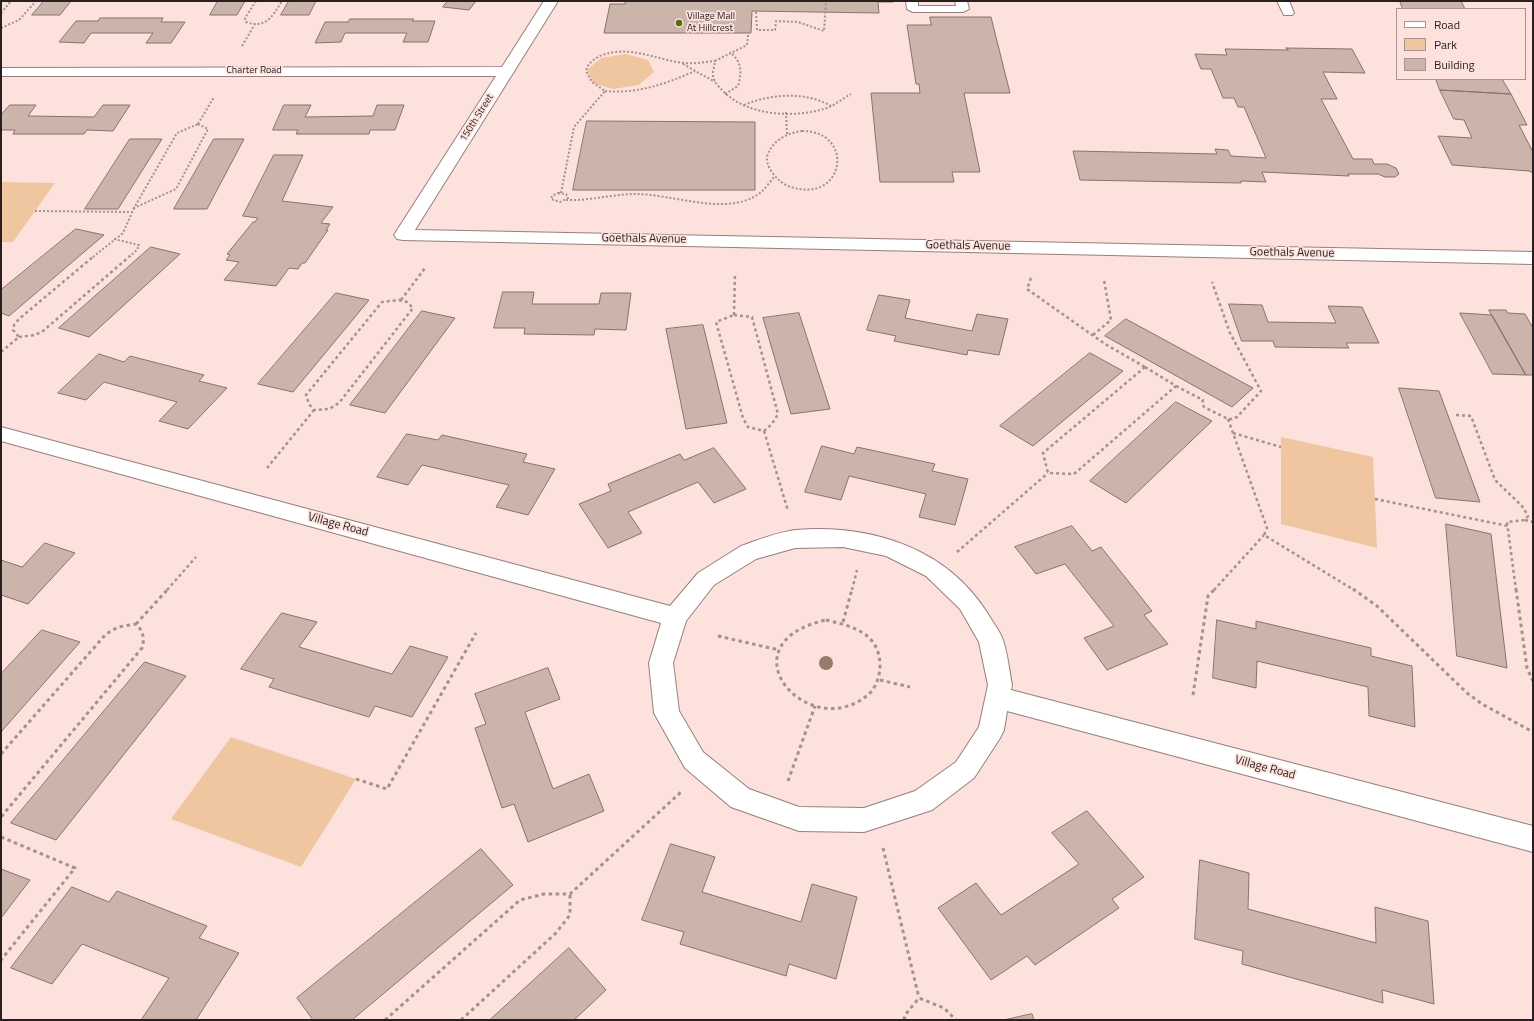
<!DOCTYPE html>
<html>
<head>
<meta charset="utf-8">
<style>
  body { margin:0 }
  #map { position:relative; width:1534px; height:1021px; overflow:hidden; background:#fce1dd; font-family:"Titillium Web",sans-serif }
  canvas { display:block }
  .frame { position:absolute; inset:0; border:2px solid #291f1e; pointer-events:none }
  .legend { position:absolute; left:1396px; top:8px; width:130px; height:72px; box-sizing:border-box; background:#fce1dd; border:1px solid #a89391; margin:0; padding:5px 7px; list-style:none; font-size:12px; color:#291f1e }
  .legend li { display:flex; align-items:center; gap:8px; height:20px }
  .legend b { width:20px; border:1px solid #a89391 }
</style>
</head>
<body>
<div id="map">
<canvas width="1534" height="1021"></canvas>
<div class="frame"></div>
<ul class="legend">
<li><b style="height:5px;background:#fff"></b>Road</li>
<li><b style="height:11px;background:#efc6a0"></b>Park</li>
<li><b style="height:11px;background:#cbb4aa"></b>Building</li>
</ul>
</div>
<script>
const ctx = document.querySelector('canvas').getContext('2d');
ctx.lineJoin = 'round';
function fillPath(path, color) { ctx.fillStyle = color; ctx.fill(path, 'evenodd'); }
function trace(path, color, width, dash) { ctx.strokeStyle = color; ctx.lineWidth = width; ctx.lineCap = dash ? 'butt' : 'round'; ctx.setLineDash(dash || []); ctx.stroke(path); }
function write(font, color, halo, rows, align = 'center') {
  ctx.font = font + ' "Titillium Web",sans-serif'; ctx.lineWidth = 3.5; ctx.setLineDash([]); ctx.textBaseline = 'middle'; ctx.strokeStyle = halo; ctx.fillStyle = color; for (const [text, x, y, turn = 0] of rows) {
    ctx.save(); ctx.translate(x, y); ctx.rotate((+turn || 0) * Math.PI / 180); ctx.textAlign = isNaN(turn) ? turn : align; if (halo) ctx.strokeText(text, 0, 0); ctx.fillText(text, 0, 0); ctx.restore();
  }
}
fillPath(new Path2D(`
  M626 54 648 60 654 72 639 85 613 89 593 83 587 70 601 58Z
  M1 182 55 183 13 242H1Z
  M1281 437 1373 457 1377 548 1281 524Z
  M231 737 356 779 301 867 171 819Z`), '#efc6a0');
const building = new Path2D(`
  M44 1H71L60 15H32Z
  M218 1H245L237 15H210Z
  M289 1H316L309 15H281Z
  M448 1H476L469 10 443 7Z
  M625 1H893V2H878L879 13 752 11 751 33H604L610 4H625Z
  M1400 1H1461L1465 9H1403Z
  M930 17H991L1010 93H964L980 172H952L954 182H880L871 93H920L919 84H916L907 25H931Z
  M100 18H163L161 22H185L171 43H146L153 33H91L84 43 59 42 76 21H98Z
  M350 19H414L412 21H435L428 42H403L407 33H345L341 42 315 43 325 22H348Z
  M1286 48 1352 49 1365 73 1323 72 1337 99H1321L1353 159H1372L1374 164H1387L1396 168 1399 174 1395 177H1385L1378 174H1348L1349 176 1262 172 1266 182 1241 181V183L1080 180 1073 151 1217 154 1215 149 1228 150 1231 156 1266 158 1244 107H1238L1234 98H1223L1211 69H1201L1195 54 1227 55 1225 49 1288 50Z
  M1436 79H1502L1511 94 1440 90Z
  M1440 90 1511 94 1527 125H1519L1533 152V173L1529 171 1452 165 1438 136 1472 138 1464 120 1454 119Z
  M10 105H36L28 116 94 117 103 105H130L113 131 87 130 84 134H13L15 130H1V115Z
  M284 105H311L305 117 373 116 377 105H404L395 130H370L369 134H296L298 130H273Z
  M587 121 755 122V190H573Z
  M130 139H162L118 209H85Z
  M214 139H244L207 209H174Z
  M274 155H303L282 201 333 207 321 223 330 224 326 230H328L305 263H302L298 269 289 268 276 286 224 280 239 262 226 260 230 255 227 254 253 222H255L258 218 243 216Z
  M76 229 104 235 9 316 1 313V290Z
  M151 247 180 254 89 337 59 328Z
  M503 292H534L532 304H599L601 293H631L626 330 595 329 594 335 524 334 525 328H494Z
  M336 293 369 300 293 392 258 384Z
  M879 295 910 300 905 318 972 331 977 314 1008 319 999 355 968 350 967 355 894 341 896 336 867 330Z
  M1229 304 1262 305 1268 322 1336 323 1328 306 1362 307 1379 343H1346L1349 348 1275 347 1273 341H1242Z
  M1489 310H1506L1508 313 1525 314 1533 328V375H1526Z
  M422 311 455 318 385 413 350 405Z
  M799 313 830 409 791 414 763 318Z
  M1460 313 1492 315 1526 375 1493 374Z
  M1126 319 1253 388 1232 407 1105 336Z
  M703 325 727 423 686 429 666 329Z
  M1090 353 1123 371 1033 446 1000 426Z
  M99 354 124 362 130 356 204 375 199 381 227 388 188 429 159 421 177 402 104 382 86 400 58 393Z
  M1399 388 1439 391 1480 502 1436 498Z
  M1176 402 1212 421 1126 503 1090 481Z
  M407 434 438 440 442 435 527 454 523 462 555 469 528 515 496 507 509 485 422 465 408 485 377 477Z
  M822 446 854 454 857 447 935 464 932 471 968 479 955 525 919 517 926 494 849 476 841 500 805 492Z
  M714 448 746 489 714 503 698 482 628 512 642 533 608 548 579 504 611 491 608 484 680 454 684 460Z
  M1446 524 1491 534 1507 668 1457 656Z
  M1072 526 1092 551 1101 547 1152 611 1144 615 1168 644 1107 670 1084 638 1114 626 1065 564 1036 574 1015 547Z
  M45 543 75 553 28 604 1 595V560L22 567Z
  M282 613 317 622 299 647 392 674 410 646 448 657 412 717 375 706 369 717 269 687 274 679 241 669Z
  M1217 620 1256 629V621L1371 648V656L1412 666 1415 727 1369 716 1368 687 1257 661 1256 688 1213 678Z
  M42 630 80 642 1 732V674Z
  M145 662 186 676 56 840 11 823Z
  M548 668 560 699 525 712 553 789 589 774 604 811 528 842 514 804 502 808 475 728 486 724 475 694Z
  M1087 811 1144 877 1112 899 1119 908 1035 965 1027 956 991 980 938 908 976 883 1001 915 1079 864 1052 833Z
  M671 844 715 857 702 892 801 922 812 884 857 897 836 979 789 964 786 976 680 944 684 932 642 920Z
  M481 849 513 885 352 1020H313L297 998Z
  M1200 860 1249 873 1248 909 1376 943 1375 907 1428 921 1434 1004 1382 990 1383 1003 1242 964 1243 951 1195 939Z
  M1 869 30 880 1 918Z
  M72 887 109 902 117 891 207 926 199 938 239 953 196 1020H141L169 978 82 944 52 984 11 968Z
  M569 948 606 990 574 1020H490Z
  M1032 1014 1034 1020H1004Z`);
fillPath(building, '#cbb4aa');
trace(building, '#88736a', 1);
const lane = new Path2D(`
  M906 1H918V6H956L955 1H967L969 9 963 12H913L907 9Z
  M1277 1H1289L1294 13 1292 15H1284Z`);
const street = new Path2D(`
  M544 1H558L415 230 1533 252V264L403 240 397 239 394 235 496 76H1V68L502 67Z
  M1 427 670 606 698 573 741 546C758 540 778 532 796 530 871 524 947 548 988 614 993 623 1000 631 1003 640 1008 655 1009 670 1012 685L1011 690 1533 826V852L1007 711 1004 730 1000 738 974 778 932 810 864 832 799 831 731 807 685 768 654 713 649 663 661 623 1 441ZM843 547 886 556 926 576 960 609 979 642 988 685 979 727 956 762 915 791 864 808 799 807 749 789 703 752 679 711 673 663 686 621 714 585 756 559 795 548Z`);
trace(lane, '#967f7c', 2);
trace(street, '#967f7c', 2);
trace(new Path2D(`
  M256 1 245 18 246 22C266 29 272 17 282 1
  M756 12 757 30H775L776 21 798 22 824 31 826 1
  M1 13 11 1
  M1 28 19 20 36 1
  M748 35 747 45 715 61C715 66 712 71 713 76 714 82 719 87 723 91 747 116 793 118 824 109 834 106 842 99 851 94
  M242 46 255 24
  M683 64 715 82
  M605 91C638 94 665 84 695 71
  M725 94 738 86C742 72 742 62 730 52
  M744 105C770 94 806 91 831 106
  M786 112 787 134
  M198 124 214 97
  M198 124 208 129 176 189 134 208 177 133Z
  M802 131C853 131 846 197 799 189 792 188 784 185 779 180 773 175 766 165 767 157 771 141 787 133 802 131Z
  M558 193 566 194 568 198 560 202 551 199 552 196Z
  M561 193 574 127 605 91 592 82 586 71C588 63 593 60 600 56 629 44 656 60 684 63 695 64 705 62 715 61
  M566 200C590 201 613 194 636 194 672 194 725 216 757 195 764 191 769 183 774 177
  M35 211 132 212
  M114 239 139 245 137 250 129 257
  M93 257 123 233 134 208`), '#a5918e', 2, [2, 2]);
trace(new Path2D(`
  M1031 278 1027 289 1105 344 1145 367
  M399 300 407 302 413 308 339 403 329 409 314 410 309 404 306 395 382 302Z
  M401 300 425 268
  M734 315 752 317 778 414 772 424 764 431 748 427 743 418 716 322Z
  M734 315 735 273
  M1093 335 1111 320 1104 280
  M19 337 35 335 43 331 130 256
  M1 352 19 337 13 330 14 325 19 319 94 256
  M1145 367 1176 386 1074 474 1048 473 1043 453Z
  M1176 386 1203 400 1202 403 1204 407 1228 419H1232L1237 417 1261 391 1230 333 1212 282
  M1456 415 1471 416 1495 480 1522 506 1528 516 1525 520 1507 522 1516 590
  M1228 419 1267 528 1264 535 1354 590
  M764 431 788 511
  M1233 433 1281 447
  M267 468 314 410
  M1375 499 1508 526
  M1525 520 1533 522
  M957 552 1048 473
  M167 590 196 557
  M852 590 857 570
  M1214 590 1264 535`), '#a5918e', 2.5, [3, 3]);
trace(new Path2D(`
  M1353 589 1377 606 1467 693 1482 704 1533 732
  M1516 589 1527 668 1533 681
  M826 620C852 626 880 633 880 666 880 676 876 687 869 694 809 746 720 644 826 620Z
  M843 622 852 589
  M136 624 168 589
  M718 636 779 650
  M880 680 910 687
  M1193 695 1208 596 1215 589
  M1 754 106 634 118 627 136 624C143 631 145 638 142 648L1 817
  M356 779 387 789 476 633
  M788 781 815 706
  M1 837 75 868 1 960
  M883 848 919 998
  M385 1020 520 900 544 894H570L681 792
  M461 1020 556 933 570 915V894
  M904 1020 905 1015 919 998 944 1008 956 1020`), '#a5918e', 3, [3.5, 3.5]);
fillPath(lane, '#fff');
fillPath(street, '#fff');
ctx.fillStyle = '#967c6c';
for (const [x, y] of [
  [826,663]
]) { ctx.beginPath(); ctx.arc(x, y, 7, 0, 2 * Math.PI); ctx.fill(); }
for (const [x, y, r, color] of [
  [679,23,4,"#59670f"]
]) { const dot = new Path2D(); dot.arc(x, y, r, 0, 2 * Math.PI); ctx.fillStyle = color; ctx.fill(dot); trace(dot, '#fce1dd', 1.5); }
write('10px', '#291f1e', '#fce1dd', [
  ["Village Mall",687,17],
  ["At Hillcrest",687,29]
], 'left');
write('10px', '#291f1e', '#fce1dd', [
  ["Charter Road",254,71],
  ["150th Street",477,118,-58]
]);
write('12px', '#291f1e', '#fce1dd', [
  ["Goethals Avenue",644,239,1],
  ["Goethals Avenue",968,246,1],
  ["Goethals Avenue",1292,253,1],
  ["Village Road",338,525,15],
  ["Village Road",1265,768,15]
]);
</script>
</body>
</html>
